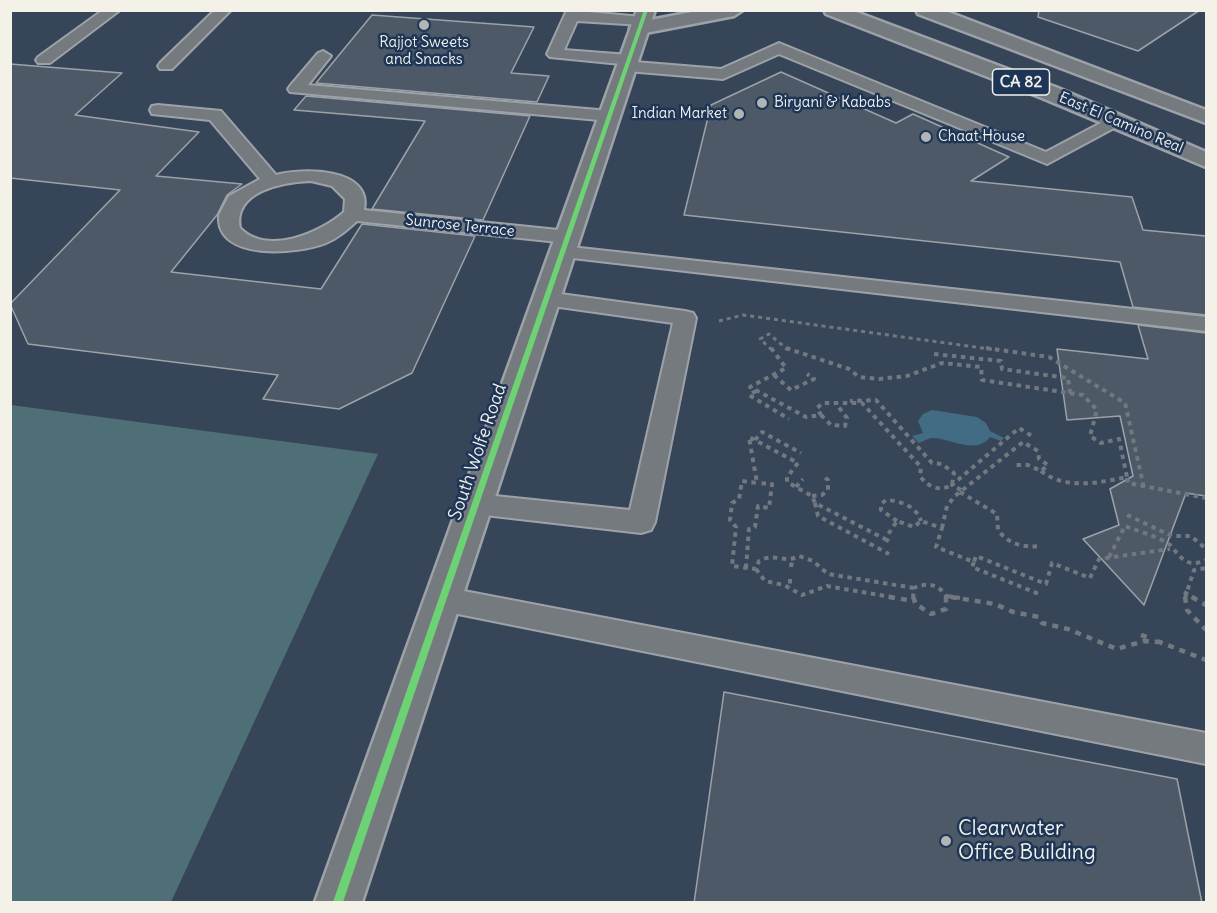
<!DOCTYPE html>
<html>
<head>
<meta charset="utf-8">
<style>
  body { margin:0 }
  #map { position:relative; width:1217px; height:913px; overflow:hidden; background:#374558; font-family:Delius,sans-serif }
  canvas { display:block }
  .frame { position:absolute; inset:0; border:12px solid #f4f1e8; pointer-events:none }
</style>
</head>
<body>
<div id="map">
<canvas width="1217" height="913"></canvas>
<div class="frame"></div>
</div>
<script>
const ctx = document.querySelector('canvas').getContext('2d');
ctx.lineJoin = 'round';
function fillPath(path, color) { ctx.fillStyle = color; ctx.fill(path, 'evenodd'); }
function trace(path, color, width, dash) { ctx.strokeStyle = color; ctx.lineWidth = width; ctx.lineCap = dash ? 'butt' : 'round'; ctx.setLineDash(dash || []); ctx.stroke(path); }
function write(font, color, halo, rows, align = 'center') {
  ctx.font = font + ' Delius,sans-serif'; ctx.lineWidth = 5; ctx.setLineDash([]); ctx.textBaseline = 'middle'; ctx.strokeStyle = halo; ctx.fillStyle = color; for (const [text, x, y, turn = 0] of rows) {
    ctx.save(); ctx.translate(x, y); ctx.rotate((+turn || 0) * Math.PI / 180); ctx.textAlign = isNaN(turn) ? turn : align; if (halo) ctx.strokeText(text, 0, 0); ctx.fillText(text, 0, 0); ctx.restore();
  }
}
fillPath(new Path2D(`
  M11 405 378 454 171 902H11Z`), '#4d6f75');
fillPath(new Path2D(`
  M932 410 977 417 986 423 990 431 1004 438 1001 441 990 437C975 458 942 433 928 439 925 440 922 442 919 443L912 436 923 433 918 421 923 414Z`), '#426b84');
const building = new Path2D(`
  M1039 10H1200L1138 51 1038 17Z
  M372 15 534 27 511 73 549 76 537 102 316 83Z
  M10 64 122 73 75 115 199 132 156 176 242 184 227 195 217 215 171 272 321 289 362 224 475 236 412 373 339 409 263 399 278 375 28 344 10 304 120 190 10 178Z
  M781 72 896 123 913 114 1009 157 971 181 1132 197 1143 230 1206 236V315L1133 307 1120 262 684 215 711 105Z
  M306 96 530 116 483 220 372 209 425 121 294 110Z
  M1138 325 1206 333V496L1186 493 1144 605 1083 539 1119 525 1110 489 1133 476 1120 416 1067 420 1057 349 1148 359Z
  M724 692 1177 779 1202 903H694Z`);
fillPath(building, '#4e5968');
trace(building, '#9da2a9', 1.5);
const service = new Path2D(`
  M103 10H120L50 63H38L36 60 38 57Z
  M215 10H231L172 69H160L158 66 160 63Z
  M567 10 642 17 649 21 642 25 577 21 564 50 629 55 635 57V62L721 69 779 43 1046 152 1112 117 1118 116 1127 121 1047 164 779 54 723 79 627 71 621 69V64L550 57 547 54Z
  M323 51 331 56 308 85 610 111 619 116 610 121 290 92 288 89 290 86 318 53Z
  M158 105 221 111 276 175C301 168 373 167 364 210L568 231 575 233 578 237 575 241 568 243 357 221C347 230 338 238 326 243 299 254 215 262 219 215L229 196 260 179 210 120 152 114 150 110 152 106ZM311 181 332 186 345 199 344 212C320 233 267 256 240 228 233 191 283 182 311 181Z
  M562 246 1206 317V331L555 256 552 252 555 248Z
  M546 292 685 311 693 313 696 318 655 522 651 530 641 533 476 514 467 511 463 504 467 497 476 494 630 510 673 323 538 304 535 299 538 294Z
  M443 587 1206 733V764L443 611 433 608 428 599 433 590Z`);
const secondary = new Path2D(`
  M637 10H655L362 902H315Z`);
const primary = new Path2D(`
  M702 10H743L734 16 640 34 630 28 640 22Z
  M824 10H851L1058 88 1206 152V167L1042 98 826 14Z
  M916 10H943L1206 110V123L918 14Z`);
trace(service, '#9da2a9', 4);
trace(secondary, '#9da2a9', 5);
trace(primary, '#9da2a9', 5);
trace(new Path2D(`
  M719 321 743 315 997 350
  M772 350 760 339 769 334 788 350`), '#727880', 3, [4, 4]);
trace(new Path2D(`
  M771 348 786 368 750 387 806 417 821 415 817 408 823 403H862L921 467 920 476C928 487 939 492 952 485L954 473 942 464 932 463 876 400 850 401
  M786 348 849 369 859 377 879 379 907 376 942 363 981 367 982 380 1083 395 1097 410 1090 436 1101 443 1119 439 1127 477
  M986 348 1049 357 1125 403 1144 488
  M934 354 1001 361 1002 369 1068 378 1070 393
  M774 375 791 390 814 379 807 374
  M756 391 749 395 789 419
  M821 415 831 425 845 426 847 418 837 405
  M755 440 762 432 801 453
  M1041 471C1066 490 1098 483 1127 477L1128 483 1206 498
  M796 487 803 479
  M961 490 952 485 1019 428 1035 438
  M960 492 997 514 998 530C1008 544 1023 548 1040 546
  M812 496 822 495 828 490V480L822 475
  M815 503 818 516 889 554
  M1127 515 1172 536H1191L1206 549
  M897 521 881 510V504L886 500C901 501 916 506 921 521
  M942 528 947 506 955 496 1023 442 1038 451 1039 459 1048 465 1041 471 1028 465H1014
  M885 539 892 543
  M1109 557 1125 526C1135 530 1164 539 1170 545 1181 557 1186 569 1206 560
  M974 562 972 567 1039 594
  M791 567 792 560
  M746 568 749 529 755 527 758 506 769 508 772 484 757 483
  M756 569 765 581 784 585 802 595 827 586 897 598
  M790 579V587
  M914 588 828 574 813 561 799 556C785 564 774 552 759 561L756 569 732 566 736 527 730 520 732 503 739 499 742 481 757 483 749 437 798 463 787 477V482L812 496 815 503 885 539 897 521 914 527 921 521 942 528 936 547 974 562 976 556 1046 584 1052 563 1090 578 1099 559 1170 549
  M1184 592 1194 598
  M947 596 960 598
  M913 598 914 588C927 582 940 584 947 598
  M1185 598 1194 570 1206 568`), '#727880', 4, [4.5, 4.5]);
trace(new Path2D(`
  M889 597 914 601
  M913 597 916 604 931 614 946 609V597
  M951 597 995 604 1013 612 1039 617 1042 623 1068 629 1117 649 1144 641 1159 642
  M1185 597 1187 610 1206 630
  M1192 597 1206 605
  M1141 635 1150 638
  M1157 641 1206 660`), '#727880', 4.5, [6, 6]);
fillPath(service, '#757a7f');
fillPath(secondary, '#757a7f');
fillPath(primary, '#757a7f');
fillPath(new Path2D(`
  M644 10H648L343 902H333Z`), '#6cd273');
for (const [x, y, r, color] of [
  [424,25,6,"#b2b5b6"],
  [762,103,6,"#b2b5b6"],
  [739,114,6,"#b2b5b6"],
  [926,137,6,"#b2b5b6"],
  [946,841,6,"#b2b5b6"]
]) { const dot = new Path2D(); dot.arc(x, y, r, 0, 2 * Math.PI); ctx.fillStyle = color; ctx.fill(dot); trace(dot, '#1d3557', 2); }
write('15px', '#f4f1e8', '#1d3557', [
  ["Rajjot Sweets",424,43,"center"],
  ["and Snacks",424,60,"center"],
  ["Biryani & Kababs",774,103],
  ["Indian Market",727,114,"right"],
  ["Chaat House",938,137]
], 'left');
write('15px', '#f4f1e8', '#1d3557', [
  ["East El Camino Real",1121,123,23],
  ["Sunrose Terrace",460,226,6]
]);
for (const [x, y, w] of [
  [1021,82,57]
]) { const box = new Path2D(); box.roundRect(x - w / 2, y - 13, w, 26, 4.5); ctx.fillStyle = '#1d3557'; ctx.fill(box); trace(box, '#f4f1e8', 1.5); }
write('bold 16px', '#f4f1e8', null, [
  ["CA 82",1021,82]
]);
write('18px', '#f4f1e8', '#1d3557', [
  ["South Wolfe Road",478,452,-71]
]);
write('21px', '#f4f1e8', '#1d3557', [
  ["Clearwater",958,829],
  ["Office Building",958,853]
], 'left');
</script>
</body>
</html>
